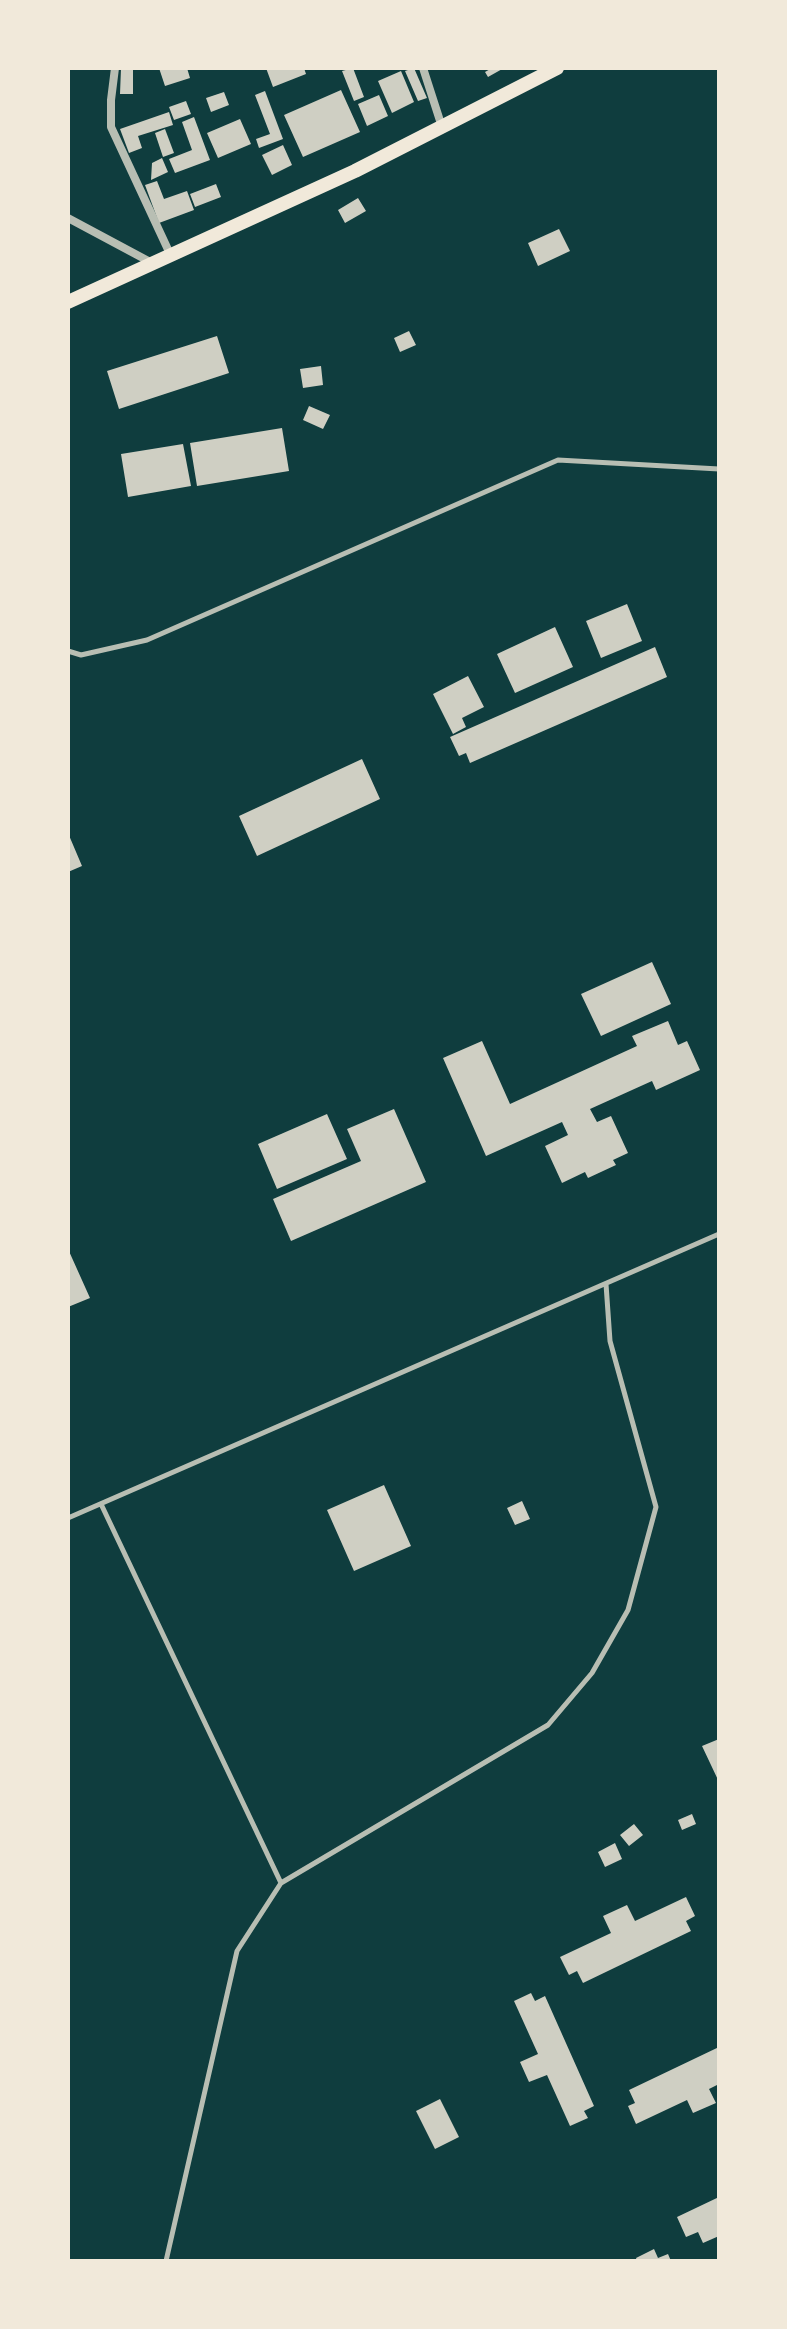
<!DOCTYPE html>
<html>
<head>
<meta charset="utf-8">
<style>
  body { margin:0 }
  #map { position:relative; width:787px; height:2329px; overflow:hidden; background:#0f3d3e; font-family:"Titillium Web",sans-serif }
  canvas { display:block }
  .frame { position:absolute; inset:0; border:70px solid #f1e9da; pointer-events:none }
</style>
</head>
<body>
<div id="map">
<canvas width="787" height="2329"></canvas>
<div class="frame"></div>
</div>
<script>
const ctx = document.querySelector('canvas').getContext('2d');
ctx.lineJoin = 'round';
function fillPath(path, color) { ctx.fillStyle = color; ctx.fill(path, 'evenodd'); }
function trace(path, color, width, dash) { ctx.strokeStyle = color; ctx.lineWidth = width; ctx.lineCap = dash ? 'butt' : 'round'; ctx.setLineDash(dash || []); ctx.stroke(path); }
fillPath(new Path2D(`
  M121 68H133V94H120Z
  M159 68H187L190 78 165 86Z
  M266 68H304L306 74 273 87Z
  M353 68 364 97 354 101 342 71Z
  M414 68 427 98 418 101 405 71Z
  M492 68H504L488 77 485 72Z
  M401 71 414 102 392 113 378 81Z
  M341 90 360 132 303 157 284 115Z
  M265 91 283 139 259 148 256 139 270 134 255 95Z
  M224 92 229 105 211 112 206 98Z
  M379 95 388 116 367 126 358 104Z
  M186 101 191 114 174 120 169 107Z
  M169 112 173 125 138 136 142 148 129 153 120 129Z
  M194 117 210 160 175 173 169 159 192 150 182 122Z
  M240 119 251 144 218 158 207 133Z
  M165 129 174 153 163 157 155 133Z
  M283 145 292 165 272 175 262 155Z
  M162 158 168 172 151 180 152 163Z
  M157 181 164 199 187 191 194 210 159 223 145 185Z
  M216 184 221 197 195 207 190 194Z
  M358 198 366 211 345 223 338 210Z
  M559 229 570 251 538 266 528 243Z
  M409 331 416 345 400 352 394 338Z
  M217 336 229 373 119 409 107 371Z
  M321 366 323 385 303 388 300 369Z
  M309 406 330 415 323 429 303 420Z
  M282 428 289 471 197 486 190 443Z
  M183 444 191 486 128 497 121 454Z
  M627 604 642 641 601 658 586 621Z
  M555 627 573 667 515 693 497 654Z
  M655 647 667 677 470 763 466 753 459 756 450 737Z
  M468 676 484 707 462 718 466 727 453 734 433 694Z
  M362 759 380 799 257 856 239 816Z
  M68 833 82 866 68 872Z
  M652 962 671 1004 601 1036 581 994Z
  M668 1021 678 1045 687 1041 700 1070 656 1090 652 1081 590 1109 597 1122 611 1116 628 1153 613 1160 616 1165 588 1178 585 1172 562 1183 545 1146 568 1135 562 1122 486 1156 443 1058 482 1041 510 1104 637 1046 632 1036Z
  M394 1109 426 1182 291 1241 273 1199 361 1161 347 1129Z
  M327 1114 347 1159 277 1189 258 1144Z
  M68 1249 90 1298 68 1307Z
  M384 1485 411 1546 354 1571 327 1510Z
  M522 1501 530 1519 515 1525 507 1508Z
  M719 1739V1782L702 1746Z
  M692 1814 696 1824 682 1830 678 1820Z
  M634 1824 643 1835 629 1846 620 1835Z
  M615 1843 622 1859 605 1867 598 1852Z
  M686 1897 695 1916 686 1921 691 1931 583 1983 577 1971 569 1975 560 1957 611 1933 603 1916 627 1905 635 1921Z
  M531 1993 535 2001 545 1996 594 2106 584 2111 588 2118 570 2126 547 2075 529 2082 520 2062 538 2054 514 2001Z
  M719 2047V2084L709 2089 716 2103 693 2113 687 2100 636 2124 628 2106 635 2103 629 2090Z
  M440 2099 459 2137 435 2149 416 2111Z
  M719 2197V2236L703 2243 698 2232 686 2237 677 2217Z
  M654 2249 658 2258 668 2254 671 2261H637L636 2258Z`), '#cfcfc3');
trace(new Path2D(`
  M68 651 81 655 147 640 558 460 719 469
  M101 1504 281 1883
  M68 1518 719 1234
  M166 2261 237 1951 281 1883 548 1725 592 1673 628 1610 656 1507 610 1341 606 1284`), '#b8beb3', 5);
trace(new Path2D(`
  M115 68 111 100V127L171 256
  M423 68 442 127
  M68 218 154 264`), '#b8beb3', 8);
trace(new Path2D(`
  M68 302 355 171 557 68`), '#f1e9da', 14);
</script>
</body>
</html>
